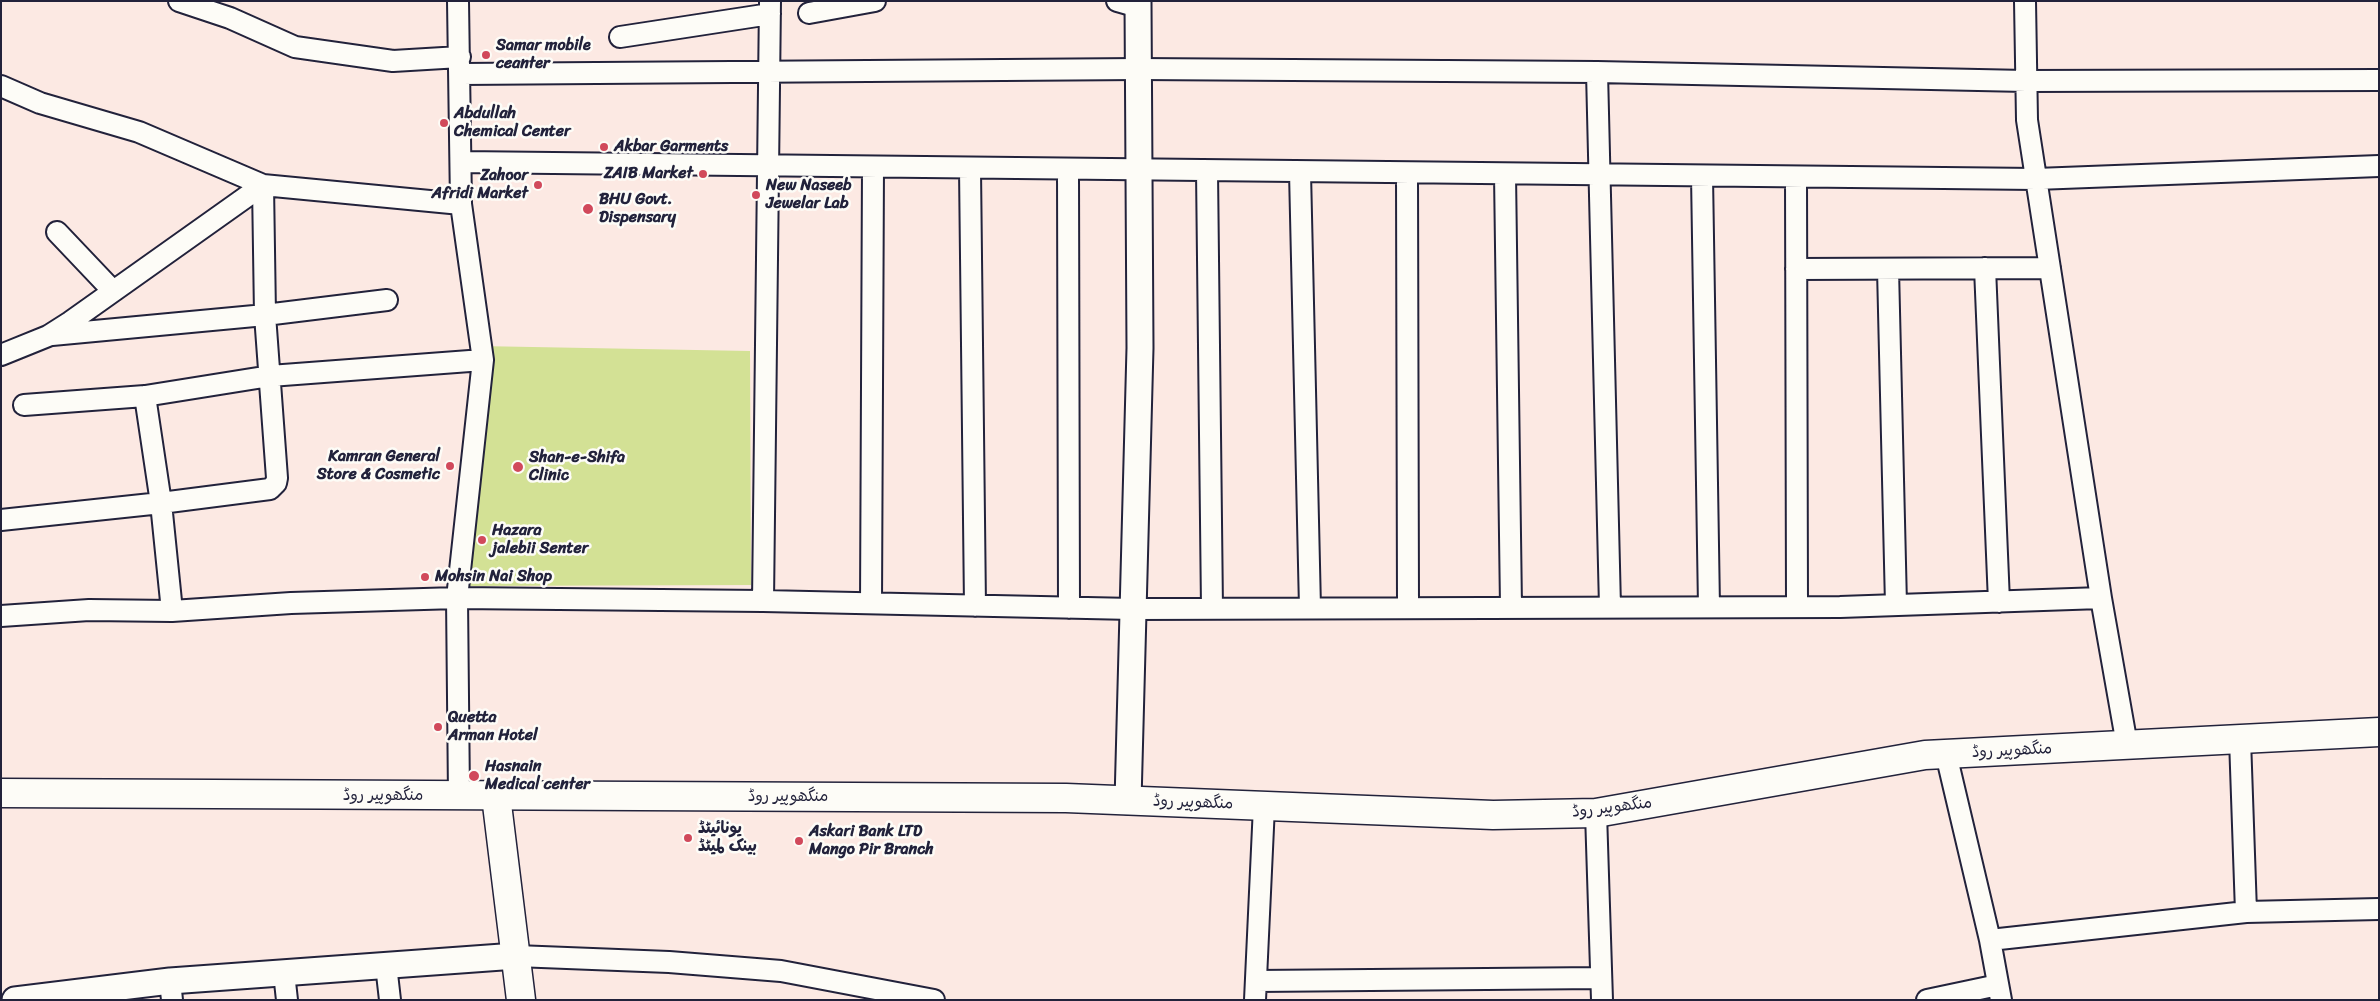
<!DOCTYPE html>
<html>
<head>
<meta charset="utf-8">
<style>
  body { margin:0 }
  #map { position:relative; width:2380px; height:1001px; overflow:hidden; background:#fce9e3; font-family:Sriracha,sans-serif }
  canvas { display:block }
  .frame { position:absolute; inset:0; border:2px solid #22223b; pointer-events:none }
</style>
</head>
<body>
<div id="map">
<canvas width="2380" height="1001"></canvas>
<div class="frame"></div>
</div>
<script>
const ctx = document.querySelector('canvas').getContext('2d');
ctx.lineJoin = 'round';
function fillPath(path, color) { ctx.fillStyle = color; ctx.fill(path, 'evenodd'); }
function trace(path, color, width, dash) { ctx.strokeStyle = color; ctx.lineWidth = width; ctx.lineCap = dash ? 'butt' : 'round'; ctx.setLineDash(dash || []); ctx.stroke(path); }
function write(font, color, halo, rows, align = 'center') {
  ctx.font = font + ' Sriracha,"Playpen Sans Arabic",sans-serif'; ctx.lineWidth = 5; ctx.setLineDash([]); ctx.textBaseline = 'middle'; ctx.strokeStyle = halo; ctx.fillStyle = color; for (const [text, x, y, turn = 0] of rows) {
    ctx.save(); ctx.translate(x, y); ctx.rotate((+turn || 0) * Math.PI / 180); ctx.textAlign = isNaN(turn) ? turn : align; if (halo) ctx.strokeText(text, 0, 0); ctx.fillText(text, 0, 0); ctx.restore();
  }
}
fillPath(new Path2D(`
  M478 346 750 351 751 585 467 586Z`), '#d3e195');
const minor = new Path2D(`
  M179 1 230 18 295 47 393 61 460 57
  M458 1 461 204 483 360 457 598 459 796
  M1117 1 1138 7
  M2025 1 2027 120 2101 598 2127 745
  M809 13 875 1
  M620 37 770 14
  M1597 72 1610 607
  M461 74 1139 69 1597 72 2026 81 2379 80
  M1 86 40 103 139 132 263 185 265 315 277 478 276 483 270 489 161 503 1 520
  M461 162 2036 179 2379 166
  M970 169 975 606
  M1068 170 1069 608
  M1207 171 1212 609
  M1300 172 1310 608
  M1407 173 1408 607
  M1505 174 1511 607
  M1702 176 1709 607
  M1796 177 1797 607
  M57 232 113 291
  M1985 268 1999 602
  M1796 269 2050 268
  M1888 269 1896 605
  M52 335 265 315 387 300
  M1 355 48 336 70 322 263 185 461 204
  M145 396 161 503 172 611
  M24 405 145 396 270 376 483 360
  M763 601 770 1
  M871 603 873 167
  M1 616 89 610 172 611 291 603 457 598 763 601 1133 609 1840 607 2101 598
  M2240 739 2246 912
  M1946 754 1990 940 2001 1000
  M1596 813 1602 1000
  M1990 940 2246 912 2379 909
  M516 956 669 962 781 971 934 1000
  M386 965 390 1000
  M284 973 287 1000
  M170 981 172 1000
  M1256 981 1601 978
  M1255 1000 1264 806
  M1927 1000 1998 985`);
const tertiary = new Path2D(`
  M1128 801 1140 348 1138 1
  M15 1000 170 981 516 956`);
const secondary = new Path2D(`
  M496 796 521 1000`);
const primary = new Path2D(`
  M1 793 1066 798 1493 815 1596 813 1925 755 2379 732`);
trace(minor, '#22223b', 24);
trace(tertiary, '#22223b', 29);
trace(secondary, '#22223b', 31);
trace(primary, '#22223b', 31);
trace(minor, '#fdfcf7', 20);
trace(tertiary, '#fdfcf7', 25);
trace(secondary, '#fdfcf7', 28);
trace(primary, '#fdfcf7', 28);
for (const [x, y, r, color] of [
  [486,55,5,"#d1495b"],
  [444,123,5,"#d1495b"],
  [604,147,5,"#d1495b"],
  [703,174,5,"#d1495b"],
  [538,185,5,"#d1495b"],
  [756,195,5,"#d1495b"],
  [588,209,6,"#d1495b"],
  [450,466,5,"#d1495b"],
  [518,467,6,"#d1495b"],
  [482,540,5,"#d1495b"],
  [425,577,5,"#d1495b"],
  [438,727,5,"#d1495b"],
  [474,776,6,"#d1495b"],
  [688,838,5,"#d1495b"],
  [799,841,5,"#d1495b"]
]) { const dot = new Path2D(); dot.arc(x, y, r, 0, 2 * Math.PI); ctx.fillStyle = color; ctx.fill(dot); trace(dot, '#fdfcf7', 2); }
write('bold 16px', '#22223b', '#fdfcf7', [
  ["Samar mobile",496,46],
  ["ceanter",496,64],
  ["Abdullah",454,114],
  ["Chemical Center",454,132],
  ["Akbar Garments",614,147],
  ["ZAIB Market",693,174,"right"],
  ["Zahoor",528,176,"right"],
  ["Afridi Market",528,194,"right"],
  ["New Naseeb",766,186],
  ["Jewelar Lab",766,204],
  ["BHU Govt.",599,200],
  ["Dispensary",599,218],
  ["Kamran General",440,457,"right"],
  ["Store & Cosmetic",440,475,"right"],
  ["Shan-e-Shifa",529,458],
  ["Clinic",529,476],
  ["Hazara",492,531],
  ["jalebii Senter",492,549],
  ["Mohsin Nai Shop",435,577],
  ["Quetta",448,718],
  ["Arman Hotel",448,736],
  ["Hasnain",485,767],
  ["Medical center",485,785],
  ["یونائیٹڈ",698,829],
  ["بینک لمیٹڈ",698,847],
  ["Askari Bank LTD",809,832],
  ["Mango Pir Branch",809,850]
], 'left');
write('16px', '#22223b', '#fdfcf7', [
  ["منگھوپیر روڈ",2012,751,-3],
  ["منگھوپیر روڈ",383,796],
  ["منگھوپیر روڈ",788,797],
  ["منگھوپیر روڈ",1193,803,2],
  ["منگھوپیر روڈ",1612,808,-7]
]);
</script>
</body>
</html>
